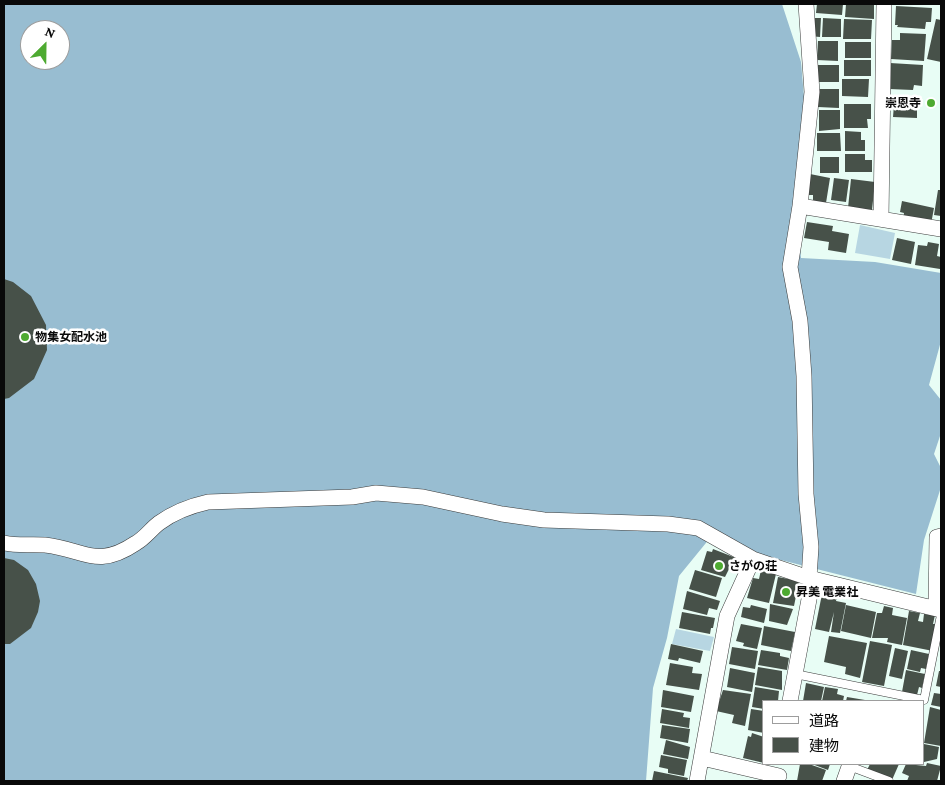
<!DOCTYPE html>
<html>
<head>
<meta charset="utf-8">
<style>
  body { margin:0 }
  #map { position:relative; width:945px; height:785px; overflow:hidden; background:#e8fdf5; font-family:"Crimson Pro","Noto Sans JP",serif }
  canvas { display:block }
  .frame { position:absolute; inset:0; border:5px solid #090909; pointer-events:none }
  .legend { position:absolute; left:762px; top:700px; width:162px; height:65px; box-sizing:border-box; background:#fff; border:1px solid #9d9d9d; margin:0; padding:6px 9px; list-style:none; font-size:15px; color:#090909 }
  .legend li { display:flex; align-items:center; gap:10px; height:25px }
  .legend b { width:25px; border:1px solid #9d9d9d }
  .north { position:absolute; left:20px; top:20px; width:50px; height:50px; box-sizing:border-box; background:#fff; border:1px solid #9d9d9d; border-radius:50%; rotate:23deg; font-size:14px; font-weight:700; line-height:20px; text-align:center; color:#090909 }
  .north::after { content:''; display:block; margin:auto; width:18px; height:22px; background:#4eaa31; clip-path:polygon(50% 0,100% 100%,50% 72%,0 100%) }
</style>
</head>
<body>
<div id="map">
<canvas width="945" height="785"></canvas>
<div class="frame"></div>
<ul class="legend">
<li><b style="height:6px;background:#fff"></b>道路</li>
<li><b style="height:14px;background:#475149"></b>建物</li>
</ul>
<div class="north">N</div>
</div>
<script>
const ctx = document.querySelector('canvas').getContext('2d');
ctx.lineJoin = 'round';
function fillPath(path, color) { ctx.fillStyle = color; ctx.fill(path, 'evenodd'); }
function trace(path, color, width, dash) { ctx.strokeStyle = color; ctx.lineWidth = width; ctx.lineCap = dash ? 'butt' : 'round'; ctx.setLineDash(dash || []); ctx.stroke(path); }
function write(font, color, halo, rows, align = 'center') {
  ctx.font = font + ' "Crimson Pro","Noto Sans JP",serif'; ctx.lineWidth = 5; ctx.setLineDash([]); ctx.textBaseline = 'middle'; ctx.strokeStyle = halo; ctx.fillStyle = color; for (const [text, x, y, turn = 0] of rows) {
    ctx.save(); ctx.translate(x, y); ctx.rotate((+turn || 0) * Math.PI / 180); ctx.textAlign = isNaN(turn) ? turn : align; if (halo) ctx.strokeText(text, 0, 0); ctx.fillText(text, 0, 0); ctx.restore();
  }
}
fillPath(new Path2D(`
  M860 225 895 233 890 259 855 253Z
  M676 629 714 637 710 651 672 644Z`), '#b7d6e2');
fillPath(new Path2D(`
  M4 4H782L801 62 804 97 795 189 801 258 875 262 941 273V341L929 385 941 400V433L934 454 941 468V487L924 540 916 594 753 553 710 538 679 576 667 638 653 688 646 781H4ZM30 30H60V60H30Z`), '#98bdd1');
fillPath(new Path2D(`
  M817 4H843L842 15 816 13Z
  M846 4H874V19L845 17Z
  M896 6 932 8 931 22H926L925 29 897 27 898 25H895Z
  M811 18H821L820 37 809 36Z
  M823 18 841 19V37H822Z
  M844 19 872 20 871 39H843Z
  M936 19 941 20V62L927 59Z
  M900 33 926 34 924 61 891 59 892 40H900Z
  M818 41H838V61L817 60Z
  M845 42H871V58H845Z
  M844 60H871V76H844Z
  M890 63 923 65 922 86 914 85 913 90 889 89Z
  M813 65H839V82H813Z
  M842 79H869L868 97 842 96Z
  M818 89H839V108L818 107Z
  M899 98 917 99V118L893 117 894 105H899Z
  M844 104H871V119H867L868 128H844Z
  M819 110H840V129L819 131Z
  M845 131 861 132V140H865V151H845Z
  M817 133H840L841 151H817Z
  M845 154H865V160H872V172H845Z
  M820 157H839V173H820Z
  M810 174 830 178 826 203 813 201V195H807Z
  M834 178 849 180 846 202 831 200Z
  M851 179 875 182 872 210 848 208Z
  M938 190H941V216L934 215Z
  M902 201 934 208 931 224 903 219 904 213 900 212Z
  M807 222 833 226 832 231 849 234 846 253 828 250 829 242 804 238Z
  M897 238 915 242 911 264 892 260Z
  M928 242 939 244 937 256 941 257 940 269 915 265 918 245 927 246Z
  M4 279 13 282 31 296 46 325 47 350 34 379 9 398 4 399Z
  M713 549 736 558 738 562 735 571 729 569 725 577 701 570 707 551 712 552Z
  M4 558 14 560 28 570 36 584 40 601 38 612 31 628 10 644H4Z
  M695 570 722 578 716 597 689 589Z
  M761 570 776 574 769 603 747 598 753 578 759 579Z
  M778 577 799 581 794 606 773 603Z
  M823 589 838 592 836 601 846 603 840 633 831 632 834 612 829 632 815 629Z
  M687 591 720 601 717 610 709 608 707 615 683 609Z
  M770 604 793 609 787 625 769 621Z
  M751 605 767 609 764 623 741 617 743 607 750 608Z
  M846 605 876 612 871 638 841 631Z
  M884 606 893 608 892 615 907 618 902 645 887 642 888 638H872L877 613H882Z
  M909 611 920 613 918 621 923 622 924 614 935 615 933 624H937L933 651 903 645Z
  M682 612 715 618 713 628H711L710 634 679 628Z
  M741 624 762 628 757 649 743 646 744 643 736 641Z
  M764 626 795 632 791 651 761 645Z
  M829 636 867 643 860 678 845 674 846 667 824 662Z
  M870 641 892 645 884 686 862 682Z
  M671 644 703 651 700 663 679 658 678 661 668 659Z
  M732 647 758 651 755 669 729 664Z
  M895 648 908 651 902 679 889 676Z
  M761 650 780 653V656L789 658 787 670 758 665Z
  M911 650 929 654 926 669 921 668 920 672 907 669Z
  M670 663 693 667 692 673 702 674 699 690 666 685Z
  M758 667 782 671V690L755 685Z
  M730 668 755 673 752 692 727 687Z
  M906 670 925 674 922 688 919 687 917 695 902 692Z
  M939 671H941V687L936 686Z
  M806 683 824 687 821 701H803Z
  M755 687 779 691 778 701H764V709L752 707Z
  M825 687 838 689 837 694 844 696 843 701H822Z
  M663 690 694 696 691 712 661 707Z
  M723 690 751 694 745 726 732 723 734 715 716 711Z
  M934 693 941 694V707L931 705Z
  M847 697 865 700V701H846Z
  M930 707 941 710V746L924 743Z
  M662 709 684 713 683 717 690 718 689 728 660 723Z
  M751 709 764 711V733L748 730Z
  M662 725 690 729 688 743 660 738Z
  M752 733 764 737V763L743 758 748 736 751 737Z
  M666 740 690 747 688 759 663 754Z
  M924 744 939 747 937 759 924 762Z
  M661 755 687 760 684 776 668 773V769L659 767Z
  M927 763 941 766 937 781H907L909 776 902 773 906 764 926 766Z
  M800 764H809L826 770 822 781H797Z
  M812 764H830L828 770Z
  M870 764H899L892 780 867 770Z
  M654 771 688 778 687 781H652Z`), '#475149');
const service = new Path2D(`
  M795 674 924 700 941 615
  M849 766 889 781`);
const minor = new Path2D(`
  M806 4 812 92 800 206 790 267 800 321 804 376 806 494 811 547 809 578
  M800 206 941 229
  M881 219 884 4
  M4 543C18 546 31 544 45 545 84 549 96 570 136 543 145 538 151 529 159 523 174 512 190 506 208 502L352 497 376 493 423 497 502 514 544 520 668 524 698 528 753 559 809 578 941 610
  M936 607 937 537 941 536
  M790 701 813 578
  M702 758 779 776
  M697 781 727 616 753 559
  M844 781 850 764`);
trace(service, '#3c3c3c', 9);
trace(minor, '#3c3c3c', 16);
trace(service, '#fff', 8);
trace(minor, '#fff', 15);
for (const [x, y, r, color] of [
  [931,103,5,"#4eaa31"],
  [25,337,5,"#4eaa31"],
  [719,566,5,"#4eaa31"],
  [786,592,5,"#4eaa31"]
]) { const dot = new Path2D(); dot.arc(x, y, r, 0, 2 * Math.PI); ctx.fillStyle = color; ctx.fill(dot); trace(dot, '#fff', 2); }
write('bold 12px', '#090909', '#fff', [
  ["崇恩寺",921,103,"right"],
  ["物集女配水池",35,337],
  ["さがの荘",729,566],
  ["昇美 電業社",796,592]
], 'left');
</script>
</body>
</html>
